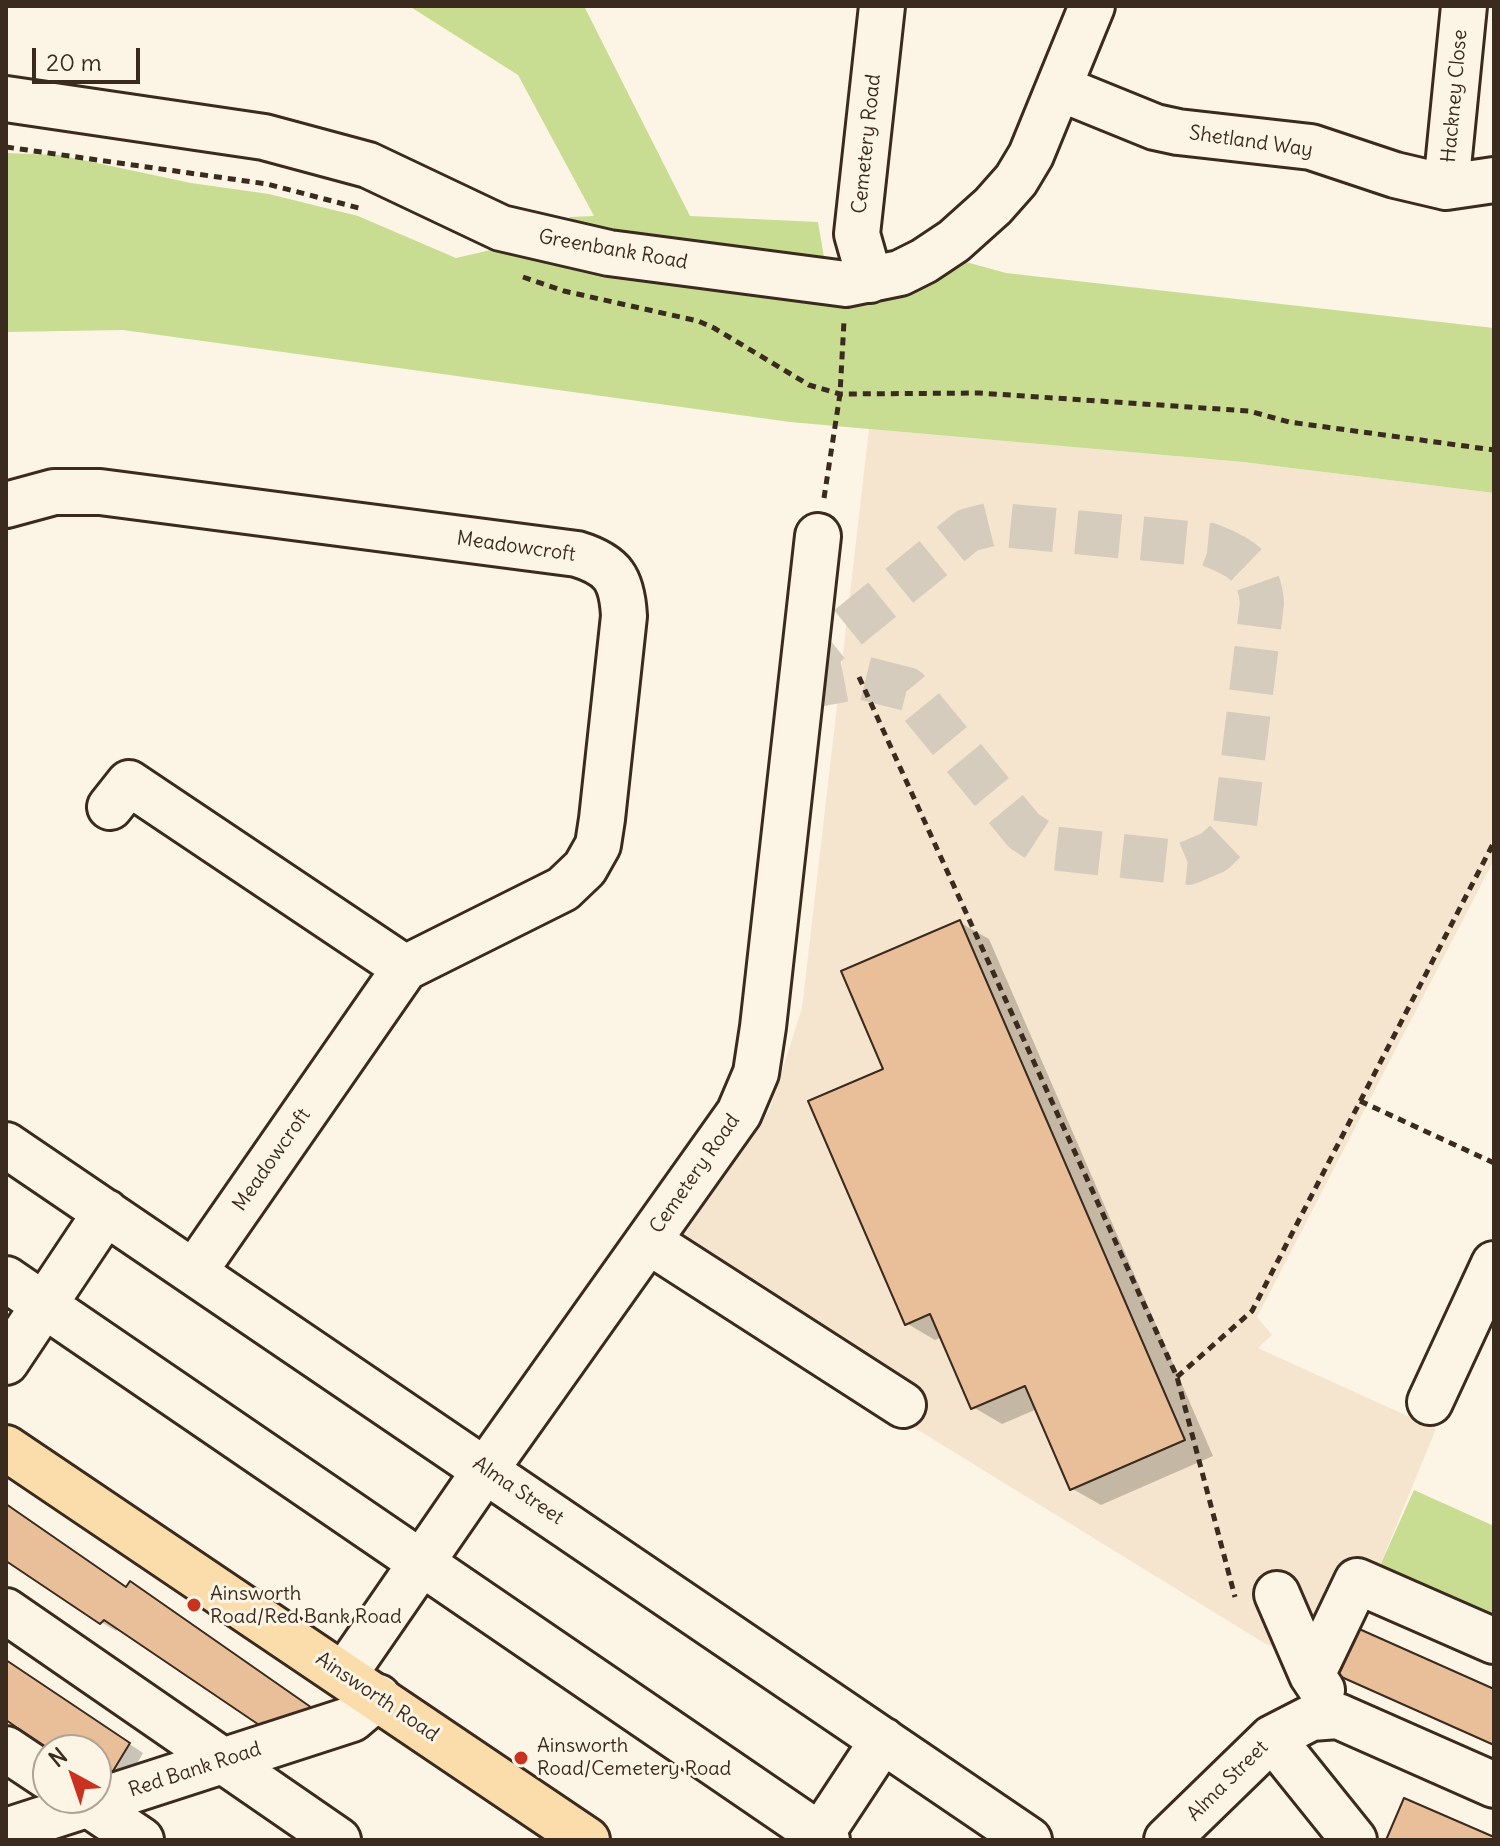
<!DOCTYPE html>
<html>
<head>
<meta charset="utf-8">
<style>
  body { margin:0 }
  #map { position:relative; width:1500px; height:1846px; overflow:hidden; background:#fcf5e5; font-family:Delius,sans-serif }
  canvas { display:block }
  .frame { position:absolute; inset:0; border:8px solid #3b2a1e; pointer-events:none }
  .north { position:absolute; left:32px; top:1734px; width:80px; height:80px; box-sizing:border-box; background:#fcf5e5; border:2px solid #afa495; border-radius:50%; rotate:320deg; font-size:22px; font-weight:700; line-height:32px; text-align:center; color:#3b2a1e }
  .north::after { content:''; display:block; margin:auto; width:28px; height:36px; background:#c8321e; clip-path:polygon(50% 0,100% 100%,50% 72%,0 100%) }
  .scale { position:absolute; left:32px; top:48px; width:108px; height:36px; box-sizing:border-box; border:4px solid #3b2a1e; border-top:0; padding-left:10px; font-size:24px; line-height:28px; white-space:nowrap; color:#3b2a1e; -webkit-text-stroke:6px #fcf5e5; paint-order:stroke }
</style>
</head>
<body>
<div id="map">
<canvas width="1500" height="1846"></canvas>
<div class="frame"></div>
<div class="north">N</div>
<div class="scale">20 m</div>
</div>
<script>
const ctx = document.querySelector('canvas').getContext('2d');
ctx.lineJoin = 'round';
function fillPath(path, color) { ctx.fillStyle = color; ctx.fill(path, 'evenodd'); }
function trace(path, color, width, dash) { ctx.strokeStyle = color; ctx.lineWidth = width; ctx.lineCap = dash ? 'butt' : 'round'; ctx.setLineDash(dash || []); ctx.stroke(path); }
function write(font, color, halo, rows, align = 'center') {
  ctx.font = font + ' Delius,sans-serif'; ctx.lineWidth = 6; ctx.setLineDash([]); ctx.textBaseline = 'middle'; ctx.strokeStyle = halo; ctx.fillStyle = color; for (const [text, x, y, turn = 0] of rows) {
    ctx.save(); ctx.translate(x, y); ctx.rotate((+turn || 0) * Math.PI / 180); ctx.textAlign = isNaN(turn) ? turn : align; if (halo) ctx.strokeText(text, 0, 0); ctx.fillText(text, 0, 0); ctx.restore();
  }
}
fillPath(new Path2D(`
  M869 429 1243 462 1494 493V860L1257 1317 1272 1335 1258 1348 1436 1429 1378 1570 1311 1665 1264 1643 658 1270 769 1111 802 1008Z`), '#f6e5ce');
fillPath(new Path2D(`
  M409 6H584L690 216 818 222 824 257 772 251H670L595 241 569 217 594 216 518 75Z
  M6 153 59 155 191 183 269 194 358 216 456 258 495 249 609 277 753 293 948 257 1006 273 1494 328V493L1243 462 790 422 123 330 6 332Z
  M1414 1490 1494 1526V1622L1378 1570Z`), '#c8dd92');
fillPath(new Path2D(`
  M959 922 989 939 1213 1456 1101 1505 1071 1488 1037 1409 1002 1424 973 1407 942 1337 935 1340 906 1323 885 1070Z
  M6 1505 128 1589 145 1592 328 1719 119 1627 116 1631 101 1622 6 1559Z
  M6 1661 143 1753 128 1779H96V1750H53L6 1718Z`), '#0003');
const building = new Path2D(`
  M960 920 1185 1440 1070 1490 1025 1386 971 1409 930 1314 905 1325 808 1101 883 1069 841 971Z
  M6 1504 126 1587 130 1581 315 1710 271 1733 104 1620 100 1624 6 1561Z
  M1357 1628 1494 1689V1745L1337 1675Z
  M6 1660 130 1743 113 1771 96 1777V1750H49L6 1720Z
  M1404 1798 1494 1837V1840H1386Z`);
fillPath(building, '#e9bf99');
trace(building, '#3b2a1e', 2);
trace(new Path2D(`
  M801 688 859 677 907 689 1024 831 1050 848 1188 863 1214 852 1234 833 1262 603C1259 568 1242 557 1210 545L992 524 968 530 804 663`), '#d5ccbd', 44, [44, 22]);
const minor = new Path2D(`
  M1059 88 1155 127 1178 132 1311 147 1395 175 1446 187 1494 180
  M6 99 264 137 368 165 501 228 609 253 846 284 900 273 924 261 954 241 993 206 1016 180 1031 155 1092 6
  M1446 187 1464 6
  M870 280 857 234 882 6
  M6 505 54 492H100L577 554C613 565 622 579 624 616L602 819 598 845 585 868 563 889 405 968 194 1272
  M110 807 129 783 405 968
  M6 1145 1029 1840
  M648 1241 903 1405
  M6 1279 827 1840
  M6 1362 106 1212
  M1430 1402 1494 1264
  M1277 1594 1312 1675 1322 1690
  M6 1611 338 1840
  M344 1675 486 1469 739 1113 756 1073 763 1027 818 536
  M1312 1675 1357 1581 1494 1641
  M1272 1738 1354 1840
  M6 1749 48 1777
  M79 1798 141 1840
  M6 1831 352 1719 378 1697
  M817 1840 883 1740
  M1167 1840 1272 1738 1311 1718 1338 1716 1494 1785`);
const major = new Path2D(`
  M6 1448 587 1840`);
trace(minor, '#3b2a1e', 50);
trace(major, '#3b2a1e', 50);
trace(new Path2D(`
  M6 147 267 184 359 208
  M523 277 564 291 698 321 714 328 809 385 840 394 979 393 1249 411 1289 422 1494 450
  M824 498 840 394 844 321
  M859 677 1177 1377 1235 1597
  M1360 1101 1494 1163
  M1177 1377 1252 1311 1494 842`), '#3b2a1e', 5, [8, 6]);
trace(minor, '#fcf5e5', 44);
trace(major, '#faddab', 44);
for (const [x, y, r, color] of [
  [194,1605,8,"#c8321e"],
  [521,1758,8,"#c8321e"]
]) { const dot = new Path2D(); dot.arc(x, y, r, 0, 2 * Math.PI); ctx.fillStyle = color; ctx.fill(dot); trace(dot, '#fcf5e5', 3); }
write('20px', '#3b2a1e', '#fcf5e5', [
  ["Hackney Close",1455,96,-85],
  ["Shetland Way",1251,142,8],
  ["Cemetery Road",867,144,-84],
  ["Greenbank Road",613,250,10],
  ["Meadowcroft",516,547,8],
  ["Meadowcroft",272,1160,-55],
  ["Cemetery Road",695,1174,-55],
  ["Alma Street",518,1491,34],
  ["Ainsworth Road",377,1697,34],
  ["Red Bank Road",195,1770,-18],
  ["Alma Street",1228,1781,-45]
]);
write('20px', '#3b2a1e', '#fcf5e5', [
  ["Ainsworth",210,1594],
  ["Road/Red Bank Road",210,1617],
  ["Ainsworth",537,1746],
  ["Road/Cemetery Road",537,1769]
], 'left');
</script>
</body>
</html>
